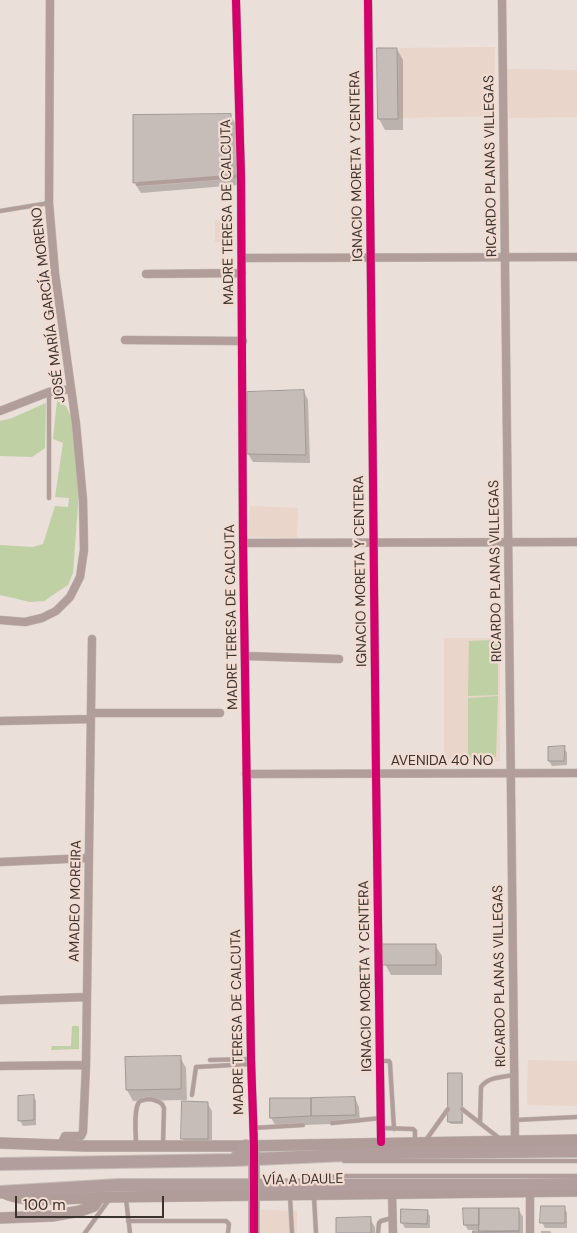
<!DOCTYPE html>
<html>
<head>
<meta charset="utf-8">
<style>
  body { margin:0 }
  #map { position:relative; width:577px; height:1233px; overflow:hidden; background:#eadfd9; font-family:"DM Sans",sans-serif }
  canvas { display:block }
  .scale { position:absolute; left:15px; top:1196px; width:149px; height:22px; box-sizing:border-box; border:2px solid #3a322d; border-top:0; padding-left:6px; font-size:15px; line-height:18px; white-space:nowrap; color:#3a322d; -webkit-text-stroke:4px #f2dcd1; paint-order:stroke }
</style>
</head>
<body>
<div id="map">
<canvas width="577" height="1233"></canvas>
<div class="scale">100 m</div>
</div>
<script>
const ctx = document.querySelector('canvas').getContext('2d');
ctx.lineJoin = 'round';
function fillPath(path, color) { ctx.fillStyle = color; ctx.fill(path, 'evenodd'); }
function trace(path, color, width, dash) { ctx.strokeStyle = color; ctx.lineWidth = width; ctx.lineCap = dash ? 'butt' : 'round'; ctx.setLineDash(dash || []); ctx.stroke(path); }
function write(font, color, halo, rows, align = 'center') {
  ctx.font = font + ' "DM Sans",sans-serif'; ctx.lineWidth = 4.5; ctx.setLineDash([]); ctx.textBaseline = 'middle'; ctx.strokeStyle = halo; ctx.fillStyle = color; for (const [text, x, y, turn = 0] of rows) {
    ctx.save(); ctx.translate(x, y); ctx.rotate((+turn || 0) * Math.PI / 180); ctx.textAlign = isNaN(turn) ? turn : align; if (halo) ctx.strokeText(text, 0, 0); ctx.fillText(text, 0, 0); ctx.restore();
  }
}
fillPath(new Path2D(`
  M495 47 494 116 398 118 399 48Z
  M506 69 577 70V117L509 118Z
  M234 219V242H215V220Z
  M250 506 298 508 297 538 248 537Z
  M444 638H500V761L444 762Z
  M528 1060 577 1061V1106L527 1105Z
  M261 1210 297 1211V1233H260Z`), '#e9d5ca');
fillPath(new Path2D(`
  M57 401 66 406 72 419 79 492 73 573 68 585 44 601 30 602 0 595V545L33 547 43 544 55 506 68 507 69 498 55 497 63 443 53 439Z
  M46 403 45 448 32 457 0 456V421L12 418Z
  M498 640V695L468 696 469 641Z
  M498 696 496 757 468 758V698Z
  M72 1026H79V1049L51 1050 52 1046H71Z`), '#bfd0a4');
fillPath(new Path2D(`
  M397 49 403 60V130H385L379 119Z
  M230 115 237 126 238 185 141 193 134 182Z
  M304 392 308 400 310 463 253 462 248 454Z
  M564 747 567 753V765L552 766 549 761Z
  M435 945 442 956V975H391L385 964Z
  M180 1057 186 1068 187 1100 133 1101 127 1090Z
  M449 1074H462L463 1076V1124H451L449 1122Z
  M33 1096 36 1101V1125L23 1126 20 1121Z
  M355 1098 359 1107 360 1123 276 1126 271 1118Z
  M207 1103 212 1111V1147H187L183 1139Z
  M564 1207 567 1213V1228H545L542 1222Z
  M518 1209 523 1217V1233H474H481V1230H468L465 1225Z
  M427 1211 430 1216V1228H405L402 1223Z
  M370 1219 375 1227V1233H337Z
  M541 1231H550L551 1233H541Z`), '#0003');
const building = new Path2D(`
  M377 48H397L398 119H378Z
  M231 114 232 175 133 183V115Z
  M304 390 306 455 247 454V392Z
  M565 746 564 761H548V747Z
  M383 944H436V965H383Z
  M181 1056V1089L126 1090 125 1057Z
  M448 1073H462V1122H448Z
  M34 1095V1120L18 1121V1096Z
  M355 1097 356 1115 311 1116V1098Z
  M270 1098H311V1116L270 1118Z
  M182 1101 208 1102V1139H181Z
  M541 1206H565V1223H540Z
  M463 1208H479V1225H464Z
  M479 1208H519V1231L479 1232Z
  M401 1209 428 1210 427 1224 401 1223Z
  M371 1217V1233H336V1218Z
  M473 1231H519V1233H473Z`);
fillPath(building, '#c6bdb9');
trace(building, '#a09894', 1);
const lane = new Path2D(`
  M138 184 241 176
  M0 211 49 203
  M49 498V392
  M210 1060 251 1059
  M380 1061H389L390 1063 394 1129
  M192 1095 196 1067 251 1064
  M462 1109 499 1138
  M515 1120 577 1117
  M332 1123 381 1118
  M480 1123 481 1087C488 1077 503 1077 514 1075
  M253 1128 303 1125
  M381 1128 413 1129 415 1131V1142
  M426 1140 448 1109
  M136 1144C136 1135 133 1107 140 1101 142 1100 145 1100 147 1099 153 1099 158 1101 162 1104L164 1108 163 1144
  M344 1161H577
  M307 1179 340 1176H577
  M290 1197 292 1233
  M314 1197 316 1233
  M126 1199 130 1233
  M128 1221H226L229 1224 228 1233
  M85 1233 108 1201
  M378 1233 379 1223 381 1221 392 1218`);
const street = new Path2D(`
  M236 0 241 176 243 543 251 1059 254 1145
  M368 0 376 773 381 1142
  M502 0 515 1141
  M242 258 577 257
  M146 274 242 273
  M125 340 243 341
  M0 411 49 392 71 389
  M243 543 577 542
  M0 620 25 622 42 618 56 611 70 597 80 577 84 550 83 500 76 424 55 273 49 203 50 0
  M245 656 339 659
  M91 713H220
  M0 721 91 719
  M246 774 577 773
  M0 862 89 858
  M0 1000 87 997
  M0 1066 86 1065
  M61 1145 65 1136H81L83 1132 86 1065 92 639
  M530 1192V1233
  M392 1193 393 1233`);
const secondary = new Path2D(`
  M0 1143 85 1146H246L577 1140
  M1 1192C12 1197 21 1199 33 1200L111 1197 577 1191
  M0 1218 52 1216 80 1211 94 1206 100 1197
  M254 1233V1152`);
const primary = new Path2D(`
  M234 1160 246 1146
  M0 1164 234 1160 390 1153 577 1151
  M0 1192 119 1185H517L577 1184`);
trace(lane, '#c5bdb8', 5);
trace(street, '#c5bdb8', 9);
trace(secondary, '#c5bdb8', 12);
trace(primary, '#c5bdb8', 14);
trace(lane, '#b19e9a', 4);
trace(street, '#b19e9a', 8);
trace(secondary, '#b09c98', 11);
trace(primary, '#b29e9c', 12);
trace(new Path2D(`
  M236 0 241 176 243 543 251 1059 254 1145V1233
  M368 0 376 773 381 1142`), '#d6006c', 8);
write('14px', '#3a322d', '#f2dcd1', [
  ["IGNACIO MORETA Y CENTERA",357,166,-91],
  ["RICARDO PLANAS VILLEGAS",491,166,-91],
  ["MADRE TERESA DE CALCUTA",228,212,-91],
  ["JOSÉ MARÍA GARCÍA MORENO",49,305,-97],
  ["IGNACIO MORETA Y CENTERA",361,571,-91],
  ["RICARDO PLANAS VILLEGAS",496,571,-91],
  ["MADRE TERESA DE CALCUTA",232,617,-91],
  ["AVENIDA 40 NO",442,761],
  ["AMADEO MOREIRA",76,901,-89],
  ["IGNACIO MORETA Y CENTERA",366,976,-91],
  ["RICARDO PLANAS VILLEGAS",500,976,-91],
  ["MADRE TERESA DE CALCUTA",238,1022,-91],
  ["VÍA A DAULE",303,1180,-1]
]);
</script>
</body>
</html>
